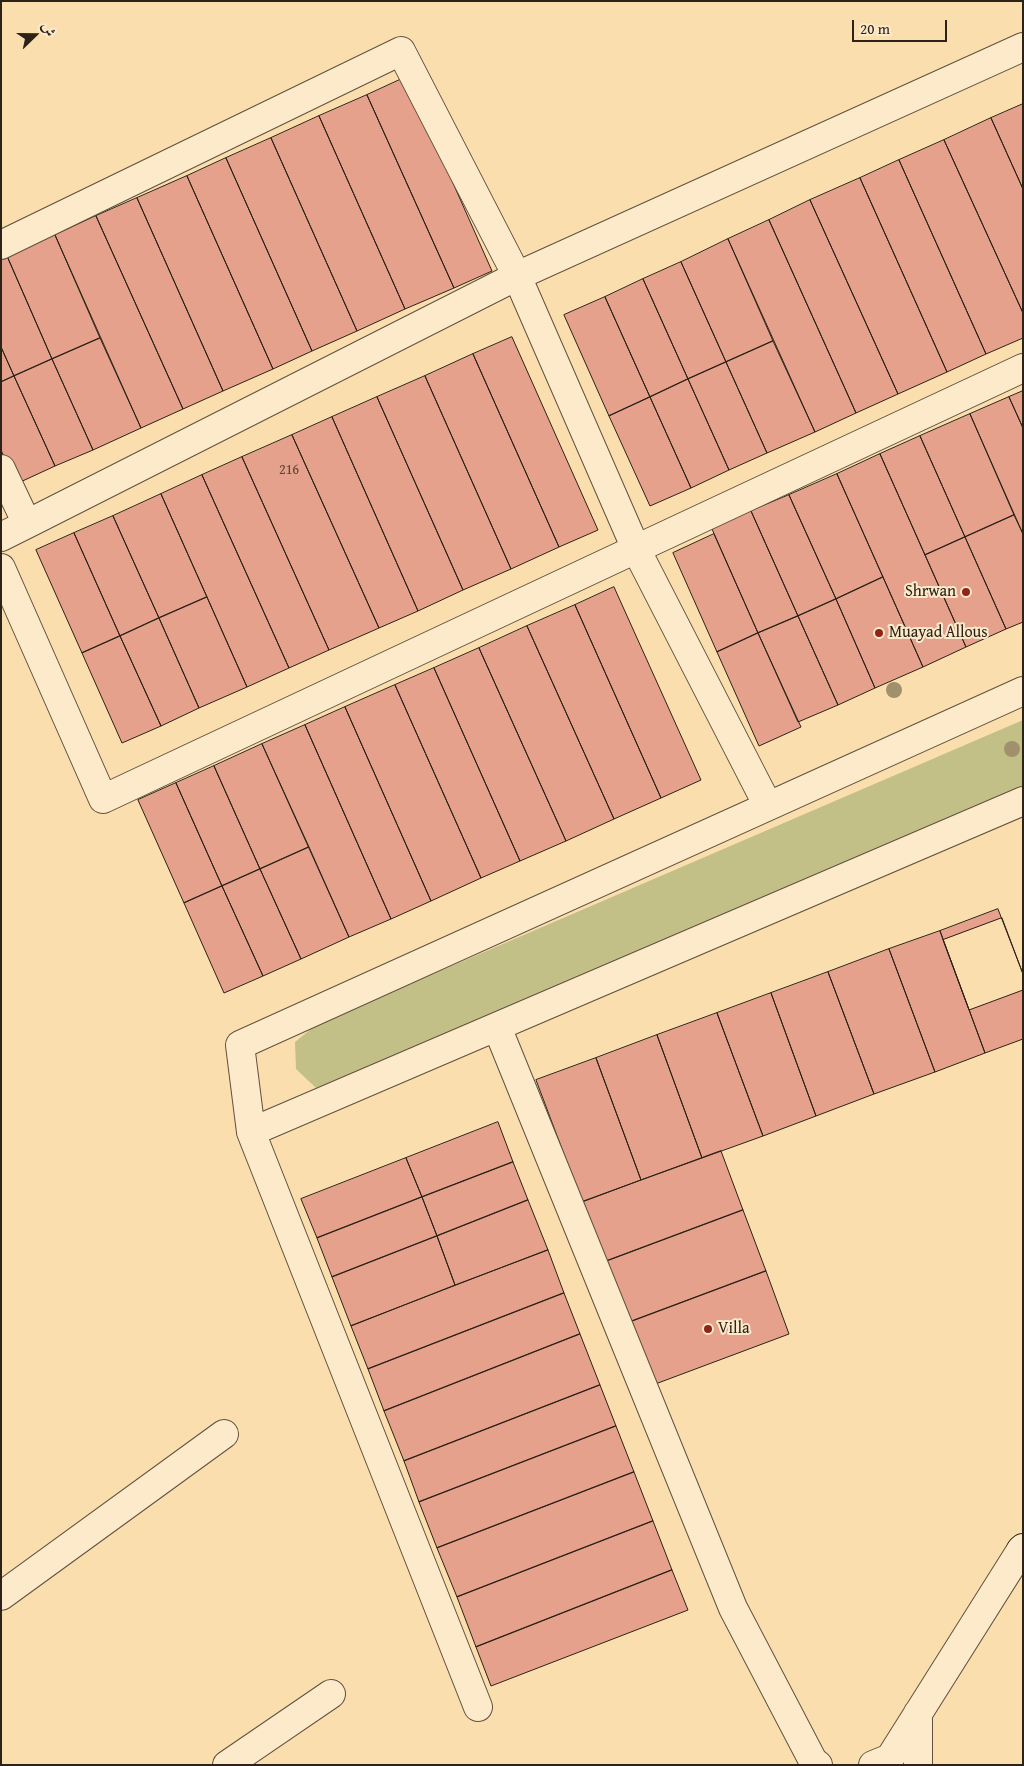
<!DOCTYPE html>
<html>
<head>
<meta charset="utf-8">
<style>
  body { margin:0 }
  #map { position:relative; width:1024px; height:1766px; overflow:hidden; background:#fadeae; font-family:"Gentium Book Plus",Amiri,serif }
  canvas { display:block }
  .frame { position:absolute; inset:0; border:2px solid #2c2218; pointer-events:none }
  .north { position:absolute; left:10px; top:10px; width:50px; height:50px; -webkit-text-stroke:4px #fceaca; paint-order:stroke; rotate:68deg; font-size:14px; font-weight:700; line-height:20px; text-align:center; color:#2c2218 }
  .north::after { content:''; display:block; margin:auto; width:18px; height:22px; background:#2c2218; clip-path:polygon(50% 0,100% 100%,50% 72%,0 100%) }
  .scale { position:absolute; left:852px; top:20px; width:95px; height:22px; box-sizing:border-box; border:2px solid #2c2218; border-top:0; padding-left:6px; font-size:15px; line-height:18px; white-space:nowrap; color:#2c2218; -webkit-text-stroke:4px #fceaca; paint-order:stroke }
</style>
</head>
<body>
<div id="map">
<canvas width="1024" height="1766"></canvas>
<div class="frame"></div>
<div class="north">ش</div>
<div class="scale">20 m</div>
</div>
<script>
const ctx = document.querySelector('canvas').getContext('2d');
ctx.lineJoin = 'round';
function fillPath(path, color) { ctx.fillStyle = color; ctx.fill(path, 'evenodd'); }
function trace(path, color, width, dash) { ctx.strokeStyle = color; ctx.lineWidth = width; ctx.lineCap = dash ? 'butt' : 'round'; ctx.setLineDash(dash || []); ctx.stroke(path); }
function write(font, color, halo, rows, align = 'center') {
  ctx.font = font + ' "Gentium Book Plus",serif'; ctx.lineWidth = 4; ctx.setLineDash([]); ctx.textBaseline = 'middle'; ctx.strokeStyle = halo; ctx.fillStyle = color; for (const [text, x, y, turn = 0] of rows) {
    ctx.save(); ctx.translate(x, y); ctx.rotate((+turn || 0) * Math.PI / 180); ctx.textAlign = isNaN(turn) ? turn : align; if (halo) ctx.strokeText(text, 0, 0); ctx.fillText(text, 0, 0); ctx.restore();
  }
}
fillPath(new Path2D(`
  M1023 720V786L355 1074 316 1088 296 1069 295 1042 317 1024Z`), '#c3c087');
const building = new Path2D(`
  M406 77 492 271 454 288 367 95Z
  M367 95 454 288 405 309 319 116Z
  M1023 104V189L991 118Z
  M319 116 405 309 357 331 271 138Z
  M991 118 1023 189V313L944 140Z
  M271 138 357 331 312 351 226 158Z
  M944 140 1023 313V338L986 354 899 160Z
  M226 158 312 351 273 369 187 176Z
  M899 160 986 354 947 372 860 178Z
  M187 176 273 369 223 391 137 198Z
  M860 178 947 372 898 394 810 200Z
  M137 198 223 391 183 409 96 216Z
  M810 200 898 394 856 413 769 220Z
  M96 216 183 409 141 428 55 235Z
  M769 220 856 413 815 432 728 239Z
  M55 235 100 338 52 359 7 256Z
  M728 239 773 341 726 362 681 262Z
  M7 256 52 359 14 376 1 347V259Z
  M681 262 726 362 688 379 643 279Z
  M643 279 688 379 650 397 605 297Z
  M605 297 650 397 609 416 564 315Z
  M512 337 598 530 559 547 473 354Z
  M100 338 141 428 93 450 52 359Z
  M773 341 815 432 767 453 726 362Z
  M1 347 14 376 1 382Z
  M473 354 559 547 511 569 425 376Z
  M52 359 93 450 55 466 14 376Z
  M726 362 767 453 729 470 688 379Z
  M14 376 55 466 16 484 1 450V382Z
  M425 376 511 569 463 590 377 397Z
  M688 379 729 470 691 488 650 397Z
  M1023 391V428L1009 397Z
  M377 397 463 590 418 611 332 417Z
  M650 397 691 488 650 506 609 416Z
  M1009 397 1023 428V534L970 414Z
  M970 414 1014 515 965 537 920 436Z
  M332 417 418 611 379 628 292 435Z
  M292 435 379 628 329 650 242 457Z
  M920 436 965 537 925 555 880 454Z
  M880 454 966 647 923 667 837 474Z
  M242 457 329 650 289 668 202 475Z
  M837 474 883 577 836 599 789 495Z
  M202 475 289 668 247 687 161 494Z
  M161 494 207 597 159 618 113 516Z
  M789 495 836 599 798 616 751 511Z
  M751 511 798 616 758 633 712 529Z
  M1014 515 1023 534V622L1006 629 965 537Z
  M113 516 159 618 120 636 74 533Z
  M74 533 120 636 82 653 36 550Z
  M714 534 758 633 717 652 673 553Z
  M965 537 1006 629 966 647 925 555Z
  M883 577 923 667 875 688 836 599Z
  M614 587 701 780 661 798 575 605Z
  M207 597 247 687 199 708 159 618Z
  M836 599 875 688 838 705 798 616Z
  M575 605 661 798 614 819 527 626Z
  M798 616 838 705 798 722 758 633Z
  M159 618 199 708 161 726 120 636Z
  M527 626 614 819 566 841 479 648Z
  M758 633 801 727 759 746 717 652Z
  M120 636 161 726 122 743 82 653Z
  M479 648 566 841 520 861 434 668Z
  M434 668 520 861 481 878 395 685Z
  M395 685 481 878 431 901 345 707Z
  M345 707 431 901 391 919 305 725Z
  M305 725 391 919 349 937 262 744Z
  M262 744 309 847 260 869 214 766Z
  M214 766 260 869 222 886 176 783Z
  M176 783 222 886 184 903 138 800Z
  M309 847 349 937 301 959 260 869Z
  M260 869 301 959 263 976 222 886Z
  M222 886 263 976 224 993 184 903Z
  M998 909 1023 974V1039L985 1053 940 931Z
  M1002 918 1023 974V990L969 1010 943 940Z
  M940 931 985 1053 935 1072 889 949Z
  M889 949 935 1072 874 1094 828 972Z
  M828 972 874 1094 816 1116 771 993Z
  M771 993 816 1116 763 1136 717 1013Z
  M717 1013 763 1136 702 1158 657 1035Z
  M657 1035 702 1158 641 1180 596 1058Z
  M596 1058 641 1180 582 1202 536 1080Z
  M498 1122 513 1162 422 1197 406 1158Z
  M721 1151 743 1210 604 1262 582 1202Z
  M406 1158 422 1197 317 1238 301 1199Z
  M513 1162 528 1200 437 1236 422 1197Z
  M422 1197 437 1236 332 1277 317 1238Z
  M528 1200 548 1250 455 1285 437 1236Z
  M743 1210 766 1271 627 1323 604 1262Z
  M437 1236 455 1285 351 1326 332 1277Z
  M548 1250 564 1293 368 1369 351 1326Z
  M766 1271 789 1334 650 1386 627 1323Z
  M564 1293 580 1334 384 1411 368 1369Z
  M580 1334 600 1385 404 1461 384 1411Z
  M600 1385 616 1426 419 1502 404 1461Z
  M616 1426 634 1472 437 1548 419 1502Z
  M634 1472 653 1521 457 1597 437 1548Z
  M653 1521 672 1570 476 1647 457 1597Z
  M672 1570 688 1610 491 1686 476 1647Z`);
fillPath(building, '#e5a18b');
trace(building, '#2c2218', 1);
const street = new Path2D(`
  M1023 47 517 276 636 549 1023 368
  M1 245 401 51 517 276 27 524 1 469
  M1 537 27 524
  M1 568 103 799 636 549 768 806
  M497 1027 733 1608 813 1761 818 1765
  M251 1132 1023 801
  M1 1596 224 1434
  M478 1707 251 1132 240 1045 1023 691
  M227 1765 331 1694
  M873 1765 890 1758 1021 1550
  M918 1765V1713`);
const secondary = new Path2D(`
  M1021 1550 1023 1548`);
trace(street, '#60513e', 30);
trace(secondary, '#2c2218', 30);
trace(street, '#fceaca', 28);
trace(secondary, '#fceaca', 28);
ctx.fillStyle = '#a1906e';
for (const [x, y] of [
  [894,690],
  [1012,749]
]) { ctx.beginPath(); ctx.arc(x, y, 8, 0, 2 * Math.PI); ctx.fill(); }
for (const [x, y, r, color] of [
  [966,592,5,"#8f2418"],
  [879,633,5,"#8f2418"],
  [708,1329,5,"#8f2418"]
]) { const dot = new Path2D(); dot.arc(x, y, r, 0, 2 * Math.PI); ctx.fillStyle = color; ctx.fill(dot); trace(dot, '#fceaca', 2); }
write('14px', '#5a4235', null, [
  ["216",289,470]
]);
write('16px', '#2c2218', '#fceaca', [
  ["Shrwan",956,592,"right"],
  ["Muayad Allous",889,633],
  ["Villa",718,1329]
], 'left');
</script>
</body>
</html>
